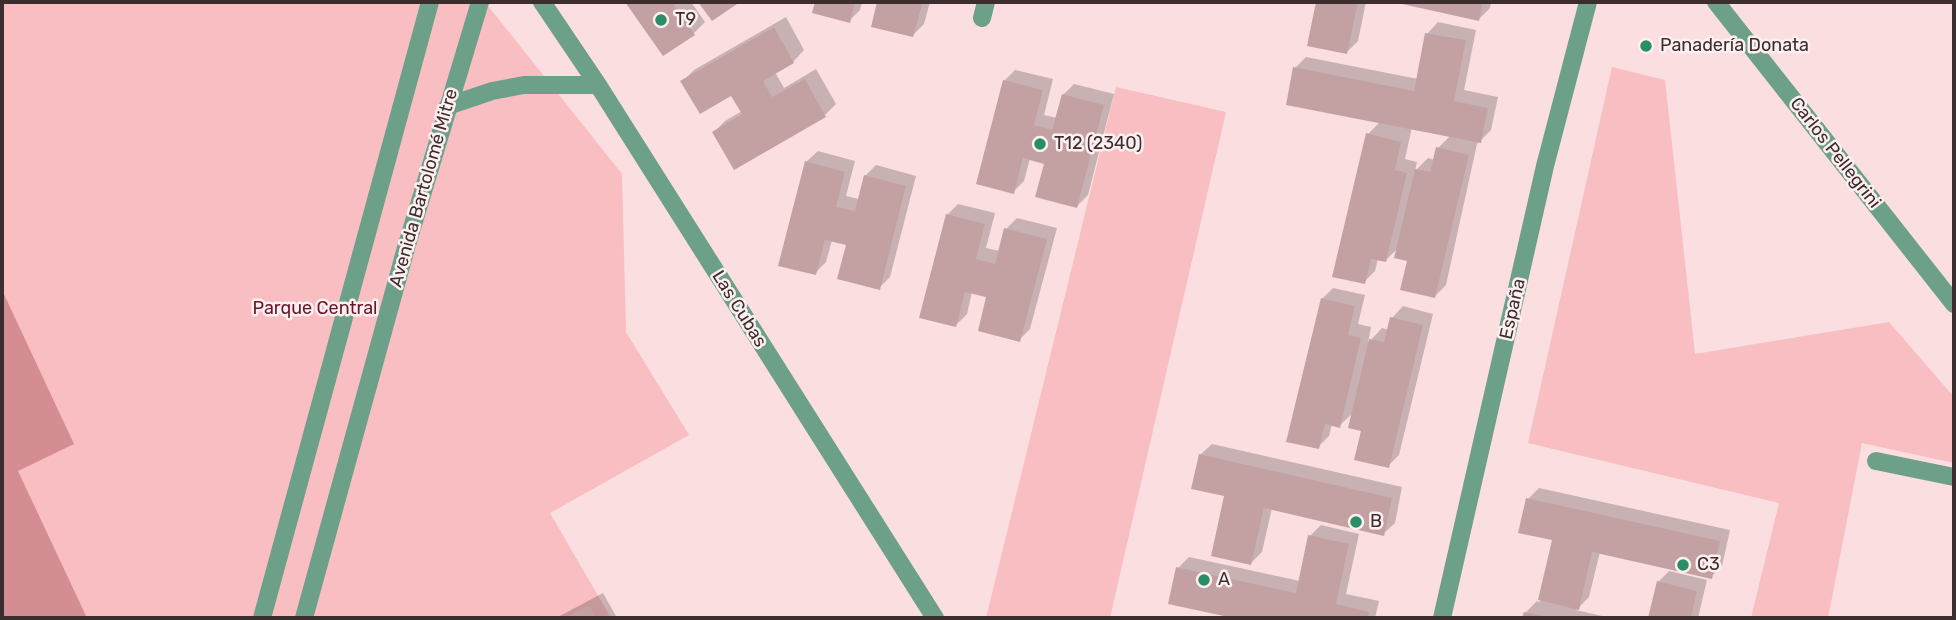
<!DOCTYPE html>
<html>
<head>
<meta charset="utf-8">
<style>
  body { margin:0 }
  #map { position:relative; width:1956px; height:620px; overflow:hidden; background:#fbdee0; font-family:Rubik,sans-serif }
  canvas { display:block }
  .frame { position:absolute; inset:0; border:4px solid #3c2e2f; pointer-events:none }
</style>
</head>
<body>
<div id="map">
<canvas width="1956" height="620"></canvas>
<div class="frame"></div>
</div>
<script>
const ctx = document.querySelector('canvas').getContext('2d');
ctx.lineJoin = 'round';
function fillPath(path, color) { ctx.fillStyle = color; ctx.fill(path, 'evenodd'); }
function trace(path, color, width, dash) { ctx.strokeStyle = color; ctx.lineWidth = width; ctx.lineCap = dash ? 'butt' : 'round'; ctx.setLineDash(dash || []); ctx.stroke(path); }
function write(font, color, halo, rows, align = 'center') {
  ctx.font = font + ' Rubik,sans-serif'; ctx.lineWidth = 5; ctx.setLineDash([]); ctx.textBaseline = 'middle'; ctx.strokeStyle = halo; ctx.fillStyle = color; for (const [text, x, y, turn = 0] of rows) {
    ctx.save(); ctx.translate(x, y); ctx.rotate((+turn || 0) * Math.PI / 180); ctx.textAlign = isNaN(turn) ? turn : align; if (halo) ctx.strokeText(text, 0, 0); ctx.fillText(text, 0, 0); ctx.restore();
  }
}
fillPath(new Path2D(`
  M2 2H485L622 174 626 332 689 435 550 513 611 618H2Z
  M1612 67 1665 80 1695 354 1889 322 1954 397V463L1862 443 1828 618H1751L1779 503 1528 443Z
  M1116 87 1226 112 1110 618H986Z`), '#f8bec2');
fillPath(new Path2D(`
  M2 290 74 444 18 471 87 618H2Z`), '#d48d93');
fillPath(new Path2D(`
  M627 2H691L705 22 694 33 663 54Z
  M817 2H862L860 10 849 21 814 12Z
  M879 2H930L924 24 913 35 873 26Z
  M1317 2H1366L1358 41 1347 52 1309 44Z
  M1395 2H1491L1490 8 1479 19Z
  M786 17 804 50 793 62 775 72 784 88 816 69 836 104 825 115 734 167 714 132 725 121 742 111 732 93 683 81 694 70Z
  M1438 22 1476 30 1464 90 1498 97 1491 130 1477 144 1446 285 1434 297 1399 247 1385 261 1378 259 1375 271 1364 282 1368 134 1381 121 1295 68 1306 57 1418 79 1427 34ZM1412 127 1451 135 1438 148 1435 160 1428 158 1415 171 1417 162 1405 159Z
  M1015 70 1053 79 1044 115 1057 118 1063 95 1074 84 1114 94 1088 195 1077 206 1046 163 1030 158 1024 181 1013 192 1004 81Z
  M818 151 855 161 846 196 859 199 865 176 876 165 916 176 890 277 879 288 848 244 832 240 826 262 815 273 806 162Z
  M958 204 995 213 986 248 1000 251 1006 229 1017 218 1057 228 1030 329 1019 340 988 296 972 292 967 314 956 325 947 215Z
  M1333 288 1365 295 1358 324 1371 327 1368 343 1382 328 1389 330 1392 318 1403 306 1433 314 1399 455 1388 466 1354 412 1339 426 1332 424 1329 436 1318 447 1322 299Z
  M1212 444 1402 487 1395 523 1383 534 1272 508 1262 552 1251 563 1226 495 1200 455Z
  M1539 488 1730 530 1722 566 1711 577 1600 552 1589 597 1576 610 1611 618H1524L1525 613 1537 601 1540 602 1554 539 1528 499Z
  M1321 525 1359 534 1346 594 1379 601 1375 618H1241L1170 602 1178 568 1189 557 1300 581 1310 536Z
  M1669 571 1707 580 1698 618H1650L1658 582Z
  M603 593 617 618H556Z`), '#0003');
fillPath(new Path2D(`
  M625 2H678L674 5 695 35 663 56Z
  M698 2H740L712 21Z
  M815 2H855L850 23 812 13Z
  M877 2H923L913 37 871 27Z
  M1316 2H1358L1347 54 1307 46Z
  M1393 2H1483L1479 21Z
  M774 27 794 63 763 81 772 97 805 79 826 117 734 170 712 132 742 114 731 96 700 114 680 81Z
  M1425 33 1466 40 1454 101 1488 108 1481 143 1286 105 1293 67 1414 91Z
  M1003 80 1043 90 1034 125 1052 130 1062 94 1104 105 1077 208 1035 197 1044 164 1023 158 1014 194 976 184Z
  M1366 133 1401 142 1395 170 1407 173 1386 262 1371 259 1365 284 1332 277Z
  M1436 147 1469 155 1435 298 1400 290 1407 261 1394 258 1415 169 1430 172Z
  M805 161 845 172 836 207 855 211 864 175 906 186 880 290 837 279 846 245 825 240 816 275 778 266Z
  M946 214 985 224 976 259 995 264 1004 228 1047 239 1020 342 978 331 986 297 965 292 956 327 919 318Z
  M1321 298 1355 306 1348 335 1361 338 1340 428 1325 424 1319 449 1286 442Z
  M1390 317 1423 325 1389 468 1354 460 1361 431 1348 428 1369 339 1384 342Z
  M1199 454 1392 498 1384 536 1264 508 1251 565 1211 556 1224 496 1191 489Z
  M1526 498 1720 541 1712 579 1592 552 1579 610 1538 600 1552 540 1518 533Z
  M1308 535 1349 544 1336 604 1369 612 1368 618H1233L1168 604 1176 567 1296 593Z
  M1657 581 1697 591 1691 618H1648Z
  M589 605 596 618H565Z
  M1524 612 1548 617V618H1522Z`), '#c3a1a3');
trace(new Path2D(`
  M542 2 598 85 935 618
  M1716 2 1954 304
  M982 18 986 2
  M448 106 492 91 524 85H598
  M1876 461 1954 477
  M262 618 430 2
  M304 618 406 248 480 2
  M1442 618 1545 166 1588 2`), '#6ca088', 18);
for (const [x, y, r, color] of [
  [661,20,7,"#298d68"],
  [1646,46,7,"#298d68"],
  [1040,144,7,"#298d68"],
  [1356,522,7,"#298d68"],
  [1683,565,7,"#298d68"],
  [1204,580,7,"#298d68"]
]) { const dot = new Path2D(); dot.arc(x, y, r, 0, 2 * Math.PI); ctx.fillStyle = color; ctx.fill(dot); trace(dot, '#feeff0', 2.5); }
write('18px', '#3c2e2f', '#feeff0', [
  ["T9",675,20],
  ["Panadería Donata",1660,46],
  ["T12 (2340)",1054,144],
  ["B",1370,522],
  ["C3",1697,565],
  ["A",1218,580]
], 'left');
write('18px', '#3c2e2f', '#feeff0', [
  ["Carlos Pellegrini",1835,153,52],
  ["Avenida Bartolomé Mitre",424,188,-74],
  ["Las Cubas",739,309,58],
  ["España",1513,309,-77]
]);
write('18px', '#681526', '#feeff0', [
  ["Parque Central",315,309]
]);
</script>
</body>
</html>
